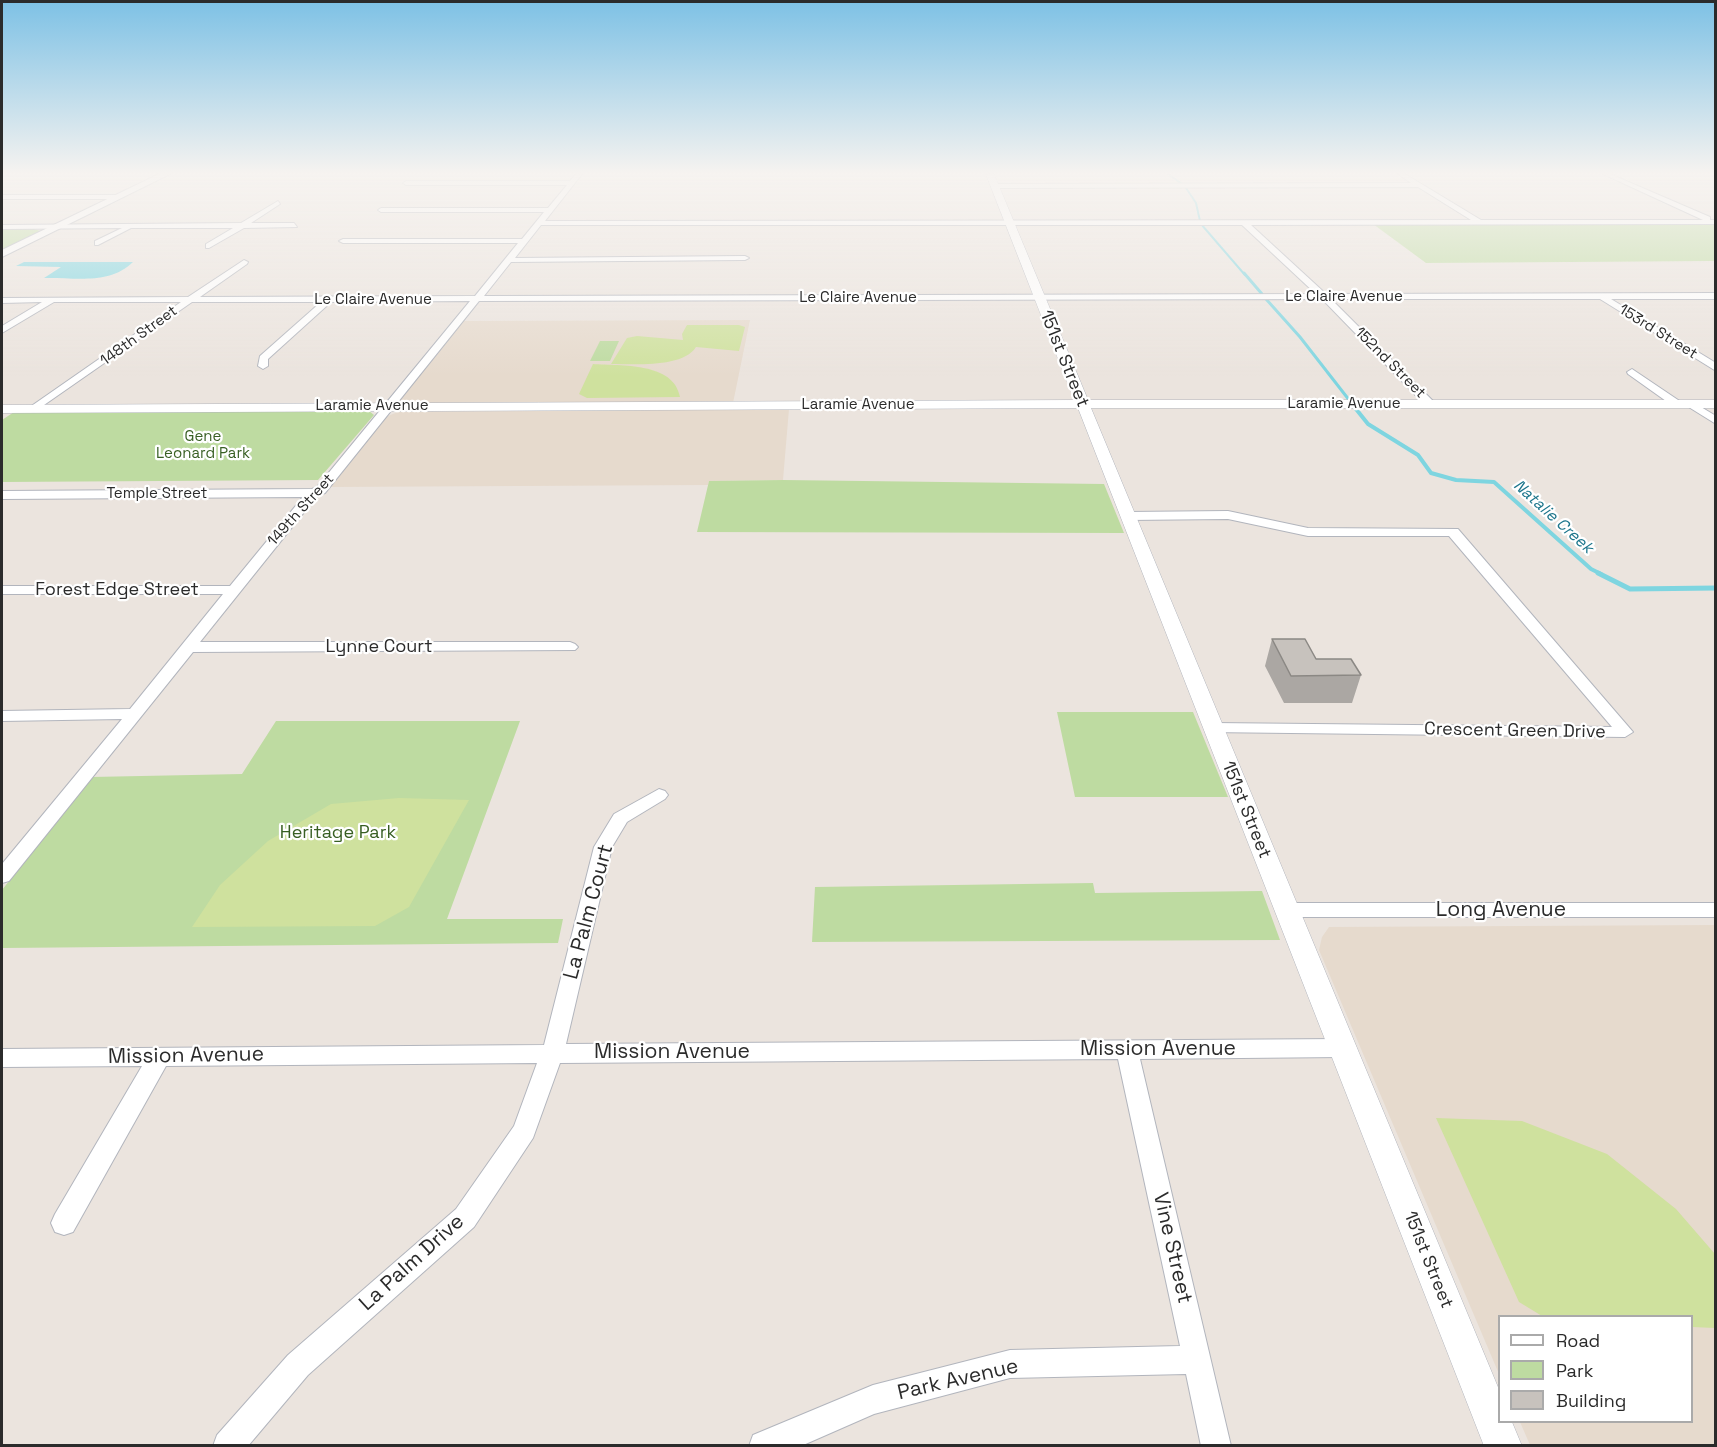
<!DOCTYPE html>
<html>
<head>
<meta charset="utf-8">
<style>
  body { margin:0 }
  #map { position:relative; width:1717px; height:1447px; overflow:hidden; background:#ebe4de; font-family:"Space Grotesk",sans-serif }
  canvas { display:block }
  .frame { position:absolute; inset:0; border:3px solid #2b2b2b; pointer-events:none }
  .legend { position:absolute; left:1498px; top:1315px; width:195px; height:108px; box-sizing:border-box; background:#fff; border:2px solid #aaa; margin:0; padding:8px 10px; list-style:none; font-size:18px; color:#2b2b2b }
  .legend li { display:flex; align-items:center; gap:12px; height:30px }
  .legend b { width:30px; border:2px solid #aaa }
</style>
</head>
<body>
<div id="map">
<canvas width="1717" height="1447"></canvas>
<div class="frame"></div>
<ul class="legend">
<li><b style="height:8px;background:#fff"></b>Road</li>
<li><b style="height:16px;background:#bedba1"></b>Park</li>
<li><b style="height:16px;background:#c7c2bd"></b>Building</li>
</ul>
</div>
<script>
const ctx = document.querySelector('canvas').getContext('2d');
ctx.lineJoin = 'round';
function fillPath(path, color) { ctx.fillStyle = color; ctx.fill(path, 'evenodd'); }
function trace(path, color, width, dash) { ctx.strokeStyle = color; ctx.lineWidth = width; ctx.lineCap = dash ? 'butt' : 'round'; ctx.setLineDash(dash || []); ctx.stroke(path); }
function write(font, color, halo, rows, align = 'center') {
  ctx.font = font + ' "Space Grotesk",sans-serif'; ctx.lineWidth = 4.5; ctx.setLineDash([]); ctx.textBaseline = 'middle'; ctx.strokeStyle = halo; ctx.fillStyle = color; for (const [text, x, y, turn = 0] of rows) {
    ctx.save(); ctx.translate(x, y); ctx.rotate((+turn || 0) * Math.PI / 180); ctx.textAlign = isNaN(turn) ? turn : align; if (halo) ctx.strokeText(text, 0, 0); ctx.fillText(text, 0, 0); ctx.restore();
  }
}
fillPath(new Path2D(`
  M750 320 733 403 397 404 463 321Z
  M789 409 783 480 709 481 708 485 328 487 385 417 398 412Z
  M1715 925V1445H1530L1520 1422H1692V1316H1500L1499 1374 1319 950 1322 937 1329 927Z`), '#e6dacd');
fillPath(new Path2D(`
  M1373 224H1715V261L1426 263Z
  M2 228H30L41 231 2 251Z
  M600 341H619L610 361H590Z
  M369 411 374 415 318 480 2 482V420L14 412Z
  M783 480 1104 484 1124 533 697 532 709 481Z
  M1057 712H1193L1228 797H1075Z
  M276 721H520L447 919H563L558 943 2 948V890L91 777 242 774Z
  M1093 883 1095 893 1262 891 1280 940 812 942 815 887Z`), '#bedba1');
fillPath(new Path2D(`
  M687 325H739L745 327 739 351 696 347C683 368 634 364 611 364L627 338 637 336 683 340 682 334Z
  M593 364C621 366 674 362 680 397L587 398 579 394Z
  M399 798 469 800 409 907 375 926 192 927 220 885 268 841 331 804Z
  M1436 1118 1522 1121 1607 1154 1676 1209 1715 1254V1328L1692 1327V1316H1542L1519 1302Z`), '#cfe19e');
fillPath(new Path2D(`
  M24 262H133C111 284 78 278 49 278H44L61 267 16 266Z`), '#7ed5e0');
trace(new Path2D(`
  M1168 174 1182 184
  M1186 188 1196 203 1200 221
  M1201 224 1245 275`), '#7ed5e0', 2);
trace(new Path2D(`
  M1244 273 1262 294
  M1266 299 1300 337 1353 405`), '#7ed5e0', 3);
trace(new Path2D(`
  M1352 404 1368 424 1418 455 1431 473 1456 480 1494 482 1591 569 1601 574`), '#7ed5e0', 4);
trace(new Path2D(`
  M1598 573 1630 589 1716 588`), '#7ed5e0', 5);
const minor = new Path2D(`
  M576 174H582L545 221 1471 220 1418 187 995 188 992 186 995 184 1411 183 1398 174H1405L1481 220H1703L1603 174H1610L1710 217V220H1716V224L1251 225 1326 294 1716 293V299H1611L1716 363V371L1600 299H1331L1435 403V407H1427L1322 299 479 301 325 493 317 496 200 642H570L575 644 578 647 575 650 193 652 9 881 2 883V864L122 719 2 721V711L130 709 223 594H2V586H230L303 497 2 499V491L312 489 317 487 470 301 331 302 268 359V366L263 369 258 366 260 356 321 302H192L34 412 30 411V407L181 302H54L2 333V326L42 302 2 303V298L188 297 244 260 248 262 247 264 200 297 475 296 518 243H343L339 241 343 239H522L544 212H381L378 210 381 208H548L567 185H406L403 183 406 181H570ZM541 225H1242L1316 294 484 296 511 262 745 260 749 258 745 256 515 258Z
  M2 195H118L121 197 118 199H2Z
  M278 201 280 204 251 223H294L297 227 244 228 209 248H206V244L233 228H131L98 245H95V241L122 228 2 229V225L241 223Z
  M1632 369 1681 402V406H1673L1628 374 1627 372Z
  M1691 401 1716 416V424L1687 406V402Z
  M1228 511 1308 528 1458 529 1633 732 1625 737 1207 732 1205 728 1213 723 1612 727 1449 536H1308L1228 519 1128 520 1122 516 1128 512Z
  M659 789 665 791 668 795 665 799 627 822 612 847 566 1044 1342 1039 1350 1041 1353 1048 1350 1055 1342 1057 1140 1059 1231 1446H1201L1186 1374 1010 1378 874 1414 801 1446H749L753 1435 873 1385 1010 1350 1180 1346 1118 1059 560 1063 533 1138 474 1227 308 1375 248 1446H213L217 1435 288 1355 456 1209 514 1126 537 1063 166 1066 73 1232 64 1235 55 1232 51 1223 55 1214 142 1066 2 1067V1049L544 1045 594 847 614 814Z
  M1287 903H1716V917H1287L1280 915 1277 910 1280 905Z`);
const tertiary = new Path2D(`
  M986 174H994L1088 400H1716V408H1091L1500 1392V1422H1512L1522 1446H1484L1078 408 2 413V405L1074 400Z`);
const secondary = new Path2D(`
  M159 174H170L2 257V250Z`);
trace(minor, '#b2b5bd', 2);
trace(tertiary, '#b2b5bd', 1);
trace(secondary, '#b2b5bd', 2);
fillPath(minor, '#fff');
fillPath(tertiary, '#fff');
fillPath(secondary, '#fff');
fillPath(new Path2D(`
  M1272 639 1316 659 1361 675 1352 703H1284L1265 666Z`), '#aba7a3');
const building = new Path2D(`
  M1272 639H1305L1316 659H1351L1361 675 1291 676Z`);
fillPath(building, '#c7c2bd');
trace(building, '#8b8884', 1.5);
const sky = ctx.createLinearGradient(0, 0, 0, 376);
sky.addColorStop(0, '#7dc1e5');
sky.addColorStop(0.46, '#f6f3f0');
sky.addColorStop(1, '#f6f3f000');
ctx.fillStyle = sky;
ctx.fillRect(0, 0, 1717, 376);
write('15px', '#2b2b2b', '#fff', [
  ["Le Claire Avenue",1344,297],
  ["Le Claire Avenue",858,298],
  ["Le Claire Avenue",373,300],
  ["153rd Street",1658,332,32],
  ["148th Street",139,336,-36],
  ["152nd Street",1390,363,45],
  ["Laramie Avenue",1344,404],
  ["Laramie Avenue",858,405],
  ["Laramie Avenue",372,406],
  ["Temple Street",157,494],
  ["149th Street",301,510,-48]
]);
write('15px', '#385f23', '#fff', [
  ["Gene",203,437],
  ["Leonard Park",203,454]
]);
write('italic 16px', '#1d768c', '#fff', [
  ["Natalie Creek",1553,517,42]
]);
write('18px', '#2b2b2b', '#fff', [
  ["151st Street",1064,359,68],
  ["Forest Edge Street",117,590],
  ["Lynne Court",379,647],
  ["Crescent Green Drive",1515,731,1],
  ["151st Street",1246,810,68],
  ["151st Street",1428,1260,68]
]);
write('18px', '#385f23', '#fff', [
  ["Heritage Park",338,833]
]);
write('21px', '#2b2b2b', '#fff', [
  ["Long Avenue",1501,910],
  ["La Palm Court",589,912,-75],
  ["Mission Avenue",1158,1049],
  ["Mission Avenue",672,1052],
  ["Mission Avenue",186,1056,-1],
  ["Vine Street",1172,1248,77],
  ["La Palm Drive",412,1263,-42],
  ["Park Avenue",958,1380,-13]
]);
</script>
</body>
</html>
